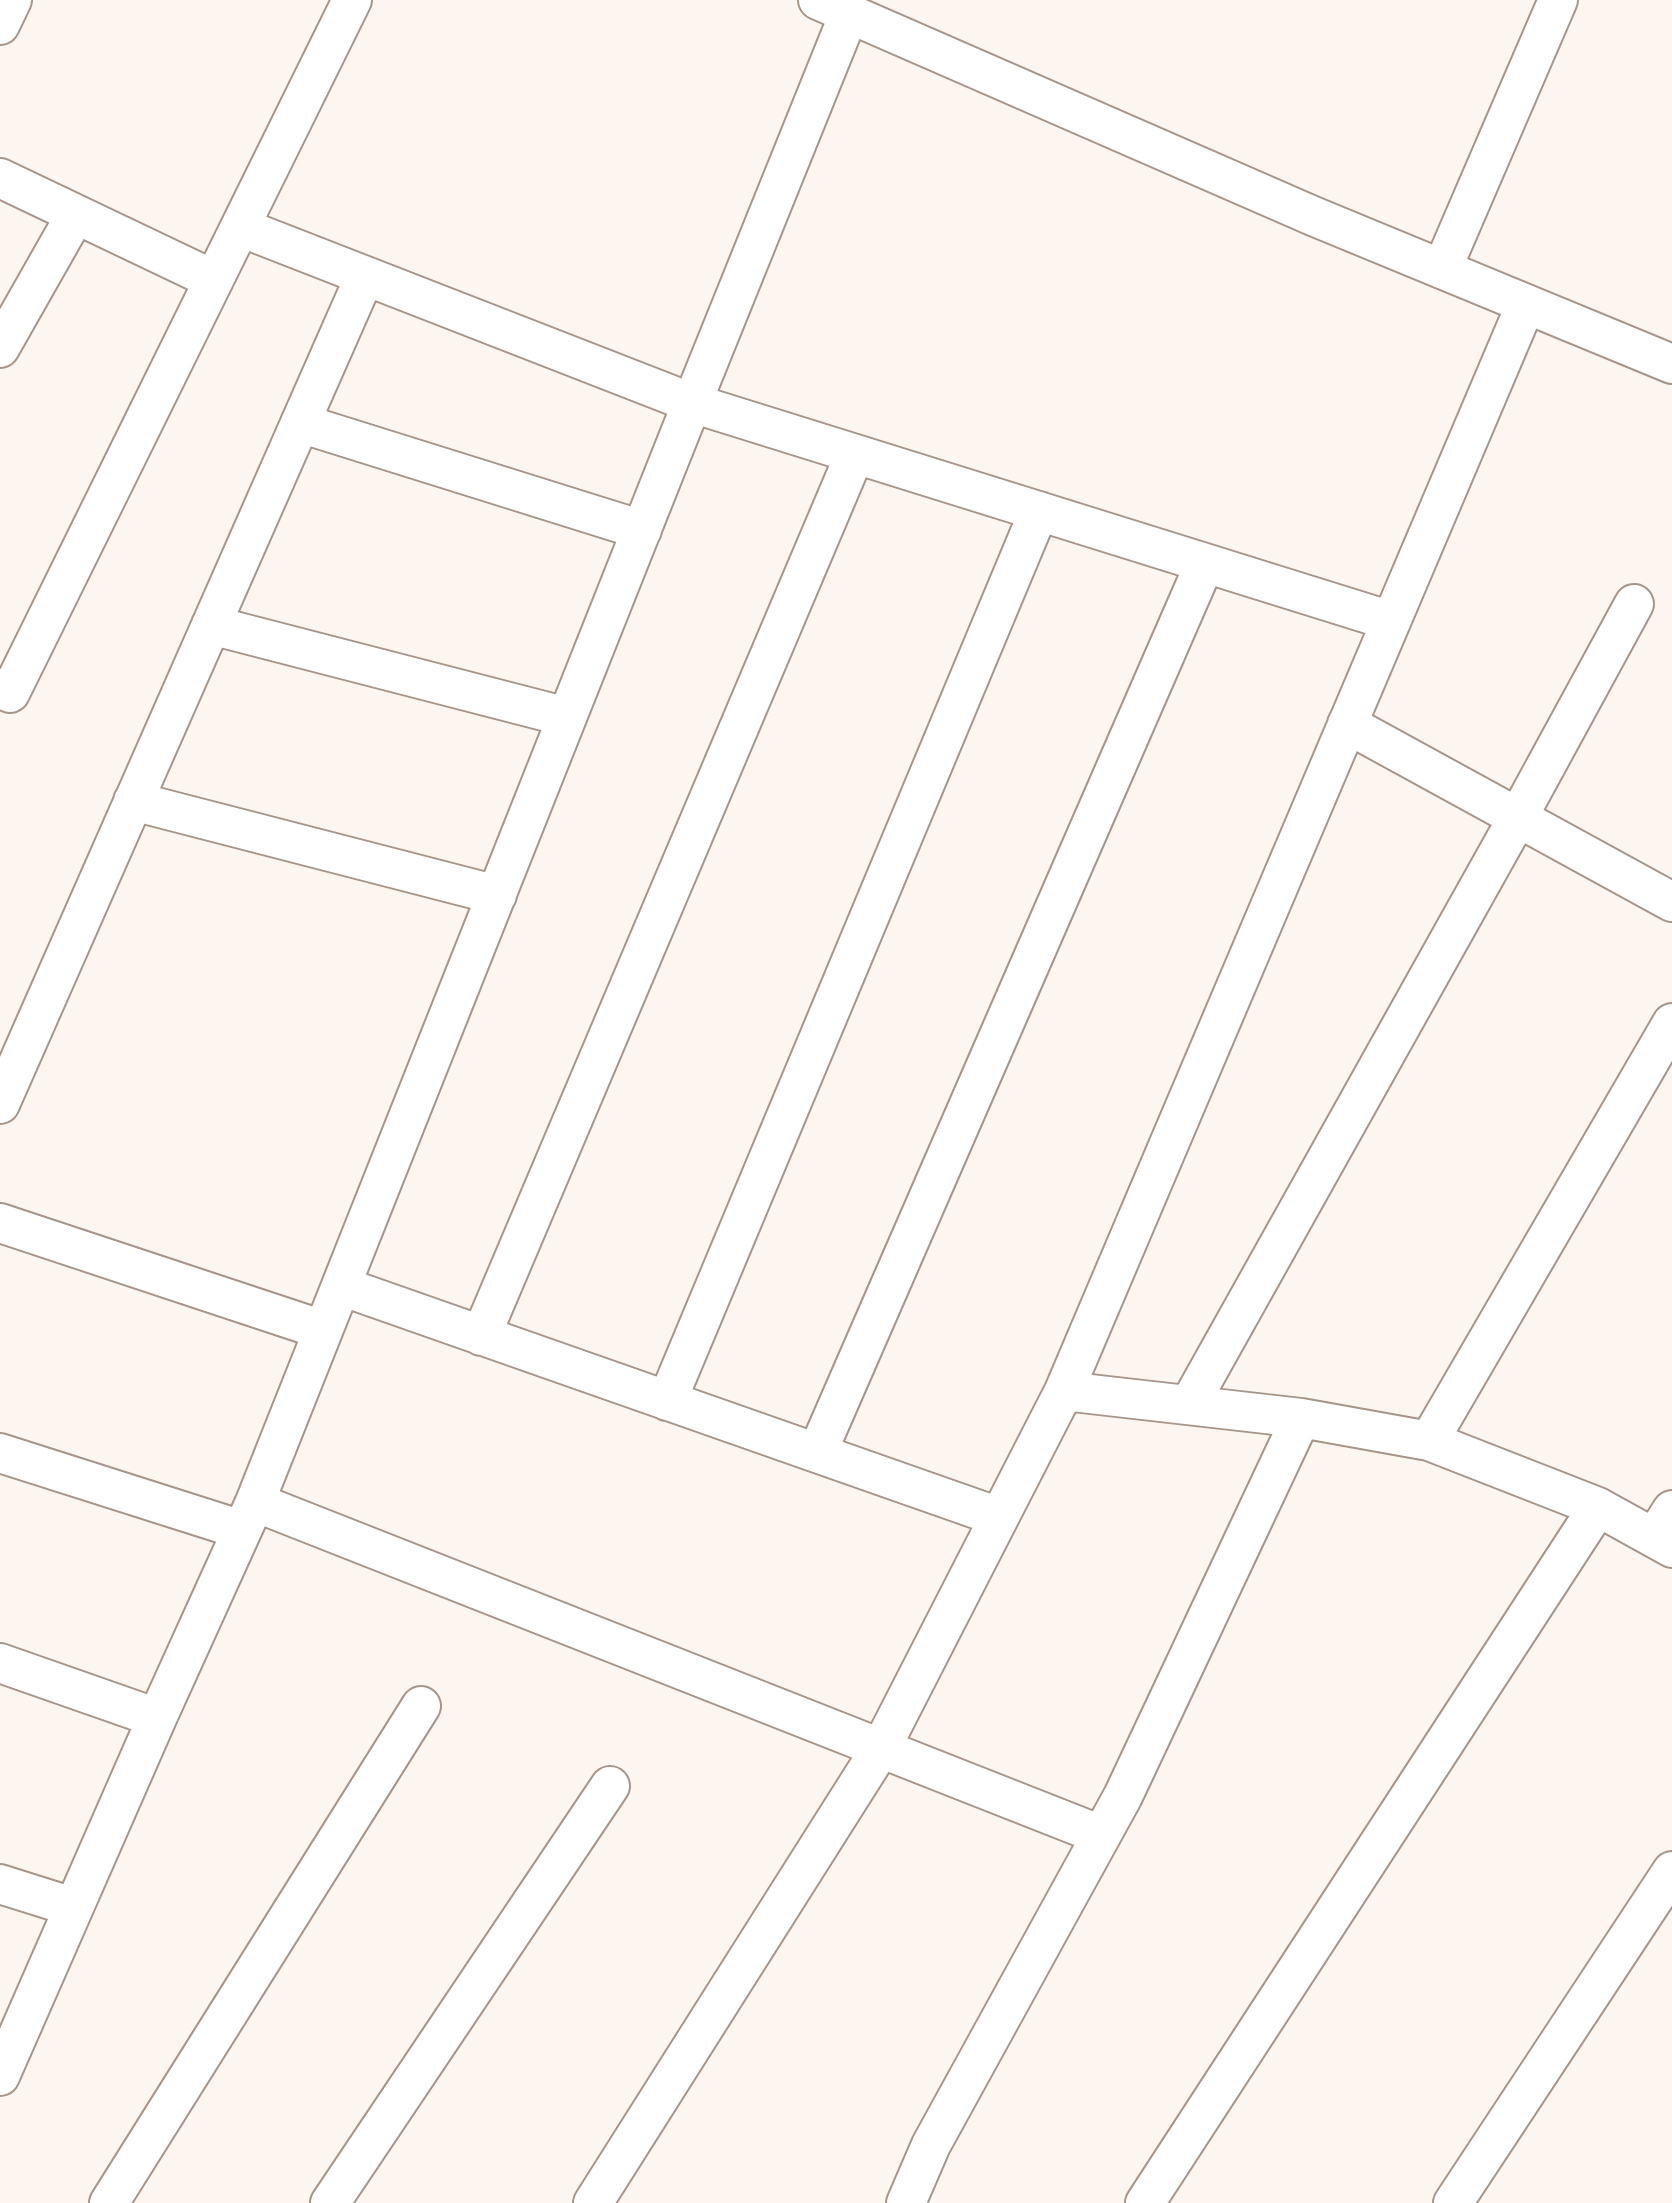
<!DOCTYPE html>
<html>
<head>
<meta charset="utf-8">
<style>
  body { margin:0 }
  canvas { display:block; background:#fdf5f0 }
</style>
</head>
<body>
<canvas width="1672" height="2203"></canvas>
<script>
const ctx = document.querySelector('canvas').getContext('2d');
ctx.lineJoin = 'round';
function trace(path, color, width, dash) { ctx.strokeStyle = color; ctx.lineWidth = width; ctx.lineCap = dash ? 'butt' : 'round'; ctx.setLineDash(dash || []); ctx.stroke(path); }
const minor = new Path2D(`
  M0 25 12 0
  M0 178 214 280
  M240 227 692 403 849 14
  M1442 269 1558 0
  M0 348 76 214
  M300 423 642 530
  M211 625 567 717
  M0 688 10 693 352 0
  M1347 724 1672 902
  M133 801 497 895
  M0 1104 365 276
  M0 1223 323 1330
  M341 1286 999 1517
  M481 1336 855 454
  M1064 1391 1301 1418 1429 1441 1598 1507 1672 1548
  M667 1401 1039 511
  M1189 1405 1518 817 1634 604
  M1429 1441 1672 1023
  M0 1453 242 1530
  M817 1453 1205 563
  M255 1502 692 403 1391 621
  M1654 1538 1672 1510
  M0 1663 157 1718
  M0 1884 73 1907
  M0 2076 157 1718 255 1502 1101 1835
  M109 2203 421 1706
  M330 2203 610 1786
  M593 2203 881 1748 1064 1391 1526 304
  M906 2203 931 2145 1123 1796 1301 1418
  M1145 2203 1598 1507
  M1453 2203 1672 1871`);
const tertiary = new Path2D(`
  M818 0 1313 216 1672 364`);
trace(minor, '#a89589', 42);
trace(tertiary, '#a89589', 42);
trace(minor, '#fff', 38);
trace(tertiary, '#fff', 38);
</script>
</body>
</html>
